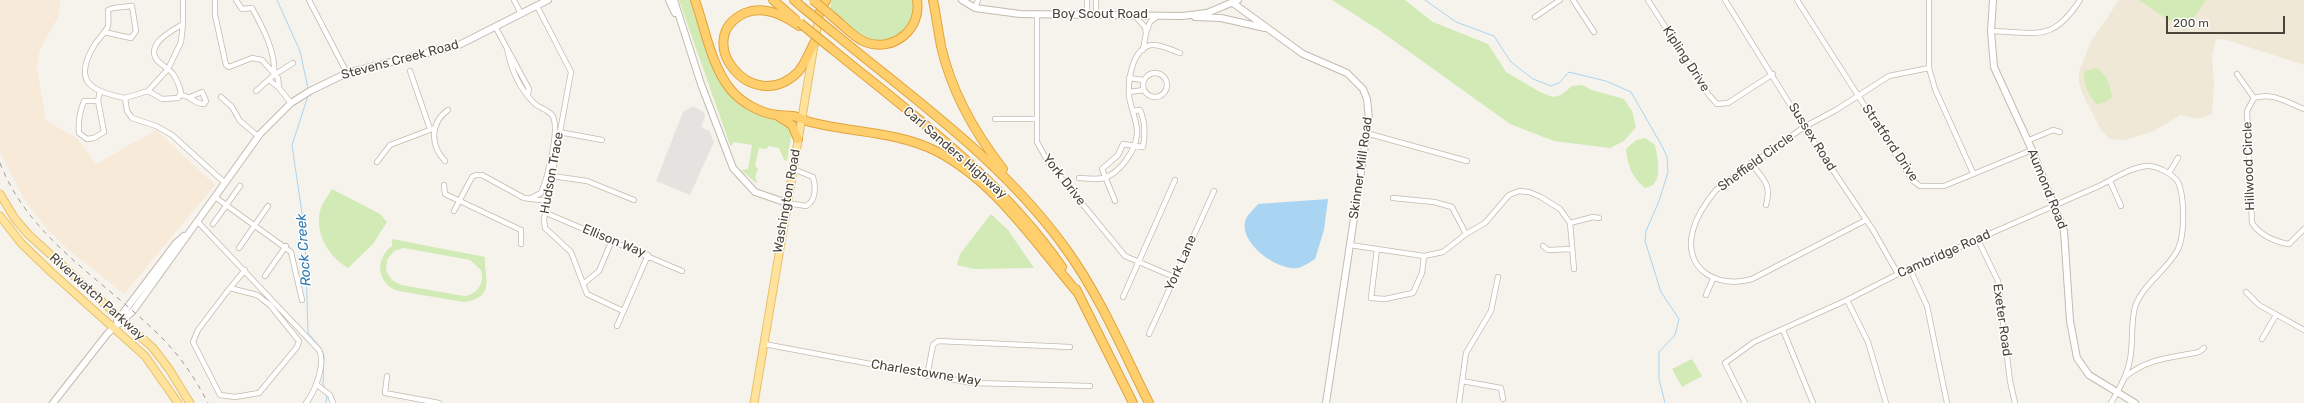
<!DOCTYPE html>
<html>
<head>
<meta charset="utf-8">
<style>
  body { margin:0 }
  #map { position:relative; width:2304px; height:403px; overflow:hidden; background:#f6f3ec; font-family:Rubik,sans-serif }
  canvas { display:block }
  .scale { position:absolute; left:2166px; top:16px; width:119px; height:18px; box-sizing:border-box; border:2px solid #4b4439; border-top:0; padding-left:5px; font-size:12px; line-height:14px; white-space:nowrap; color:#4b4439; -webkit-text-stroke:3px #fff; paint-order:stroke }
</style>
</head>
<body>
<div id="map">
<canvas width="2304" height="403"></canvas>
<div class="scale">200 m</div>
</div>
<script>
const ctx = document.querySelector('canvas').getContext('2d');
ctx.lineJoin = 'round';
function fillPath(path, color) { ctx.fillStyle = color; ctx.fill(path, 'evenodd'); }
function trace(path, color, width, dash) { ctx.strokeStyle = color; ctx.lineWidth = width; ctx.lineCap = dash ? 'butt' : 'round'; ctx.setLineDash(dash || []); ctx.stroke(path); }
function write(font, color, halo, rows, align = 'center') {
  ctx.font = font + ' Rubik,sans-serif'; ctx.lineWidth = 3; ctx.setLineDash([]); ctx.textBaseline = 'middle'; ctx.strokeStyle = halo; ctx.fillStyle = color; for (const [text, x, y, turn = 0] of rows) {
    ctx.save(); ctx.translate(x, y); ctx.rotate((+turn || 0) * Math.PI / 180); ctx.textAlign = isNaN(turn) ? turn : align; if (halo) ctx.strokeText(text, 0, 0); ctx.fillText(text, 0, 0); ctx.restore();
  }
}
fillPath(new Path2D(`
  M0 0H60L59 15 39 52 37 69 46 120 79 140 96 164 156 130 215 185 124 294 70 251 46 228 25 201 0 152Z`), '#f7ead8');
fillPath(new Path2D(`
  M2119 0H2304V65L2227 40 2216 39 2212 56 2214 85 2212 114 2198 119 2180 115 2154 131 2125 140 2109 139 2101 130 2083 95 2079 84V72L2090 43Z`), '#efe8d6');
fillPath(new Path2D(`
  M679 0H693L723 83 762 115 782 121 792 132 787 161 784 160 779 148 768 146 767 149 759 148 755 165 758 169 755 177 757 182 756 183 741 170 748 169 752 145 733 142 732 146 730 145Z
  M831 0H913C916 9 913 19 908 27 884 60 850 28 830 9Z
  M1332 0H1405L1433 22 1488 44 1506 72 1540 92 1553 97 1561 95 1572 86 1582 85 1592 90 1624 99 1632 111 1636 127 1624 141 1610 148 1554 141 1510 124 1379 30Z
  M2139 0H2206L2185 31Z
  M2096 68C2106 72 2111 87 2112 97 2107 102 2103 104 2096 104 2090 96 2081 82 2085 71Z
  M1645 138 1655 145C1658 159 1664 186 1645 188 1631 176 1628 166 1626 149L1636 140Z
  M332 189 380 214 387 222 373 244 348 268C327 256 312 229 322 205 325 199 329 194 332 189Z
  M991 214 1008 230 1034 268 974 269 957 265 960 254Z
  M392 239 485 257C483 273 498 299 463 302L399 291C377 285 374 259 392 246ZM404 248 470 260 481 270C485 283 477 295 464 296L401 285 392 280 386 271 387 260 394 251Z
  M1692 359 1702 376 1682 387 1672 369Z`), '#d2eab5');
fillPath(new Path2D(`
  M693 106 704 112 705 117 701 127 709 131 714 142 690 195 656 181 683 112Z`), '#e5e3e0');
fillPath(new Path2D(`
  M1328 199 1324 230 1315 259C1310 262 1303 267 1298 268 1277 271 1237 242 1246 219 1248 214 1254 209 1258 204Z`), '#a9d4f2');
trace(new Path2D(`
  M277 0 300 51 308 88
  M1425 0 1456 22 1494 36 1511 62 1533 79 1551 86 1559 83 1569 72 1606 81 1631 92 1662 146 1667 157 1668 172 1659 201 1646 231 1645 241 1661 292 1679 319 1675 335 1659 352V379L1665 403
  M308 96 292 145 305 234 308 333 320 347 324 356 323 384 326 391
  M326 403 327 396`), '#a9d4f2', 1);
const minor = new Path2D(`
  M215 0V15L226 65 229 67 252 58 262 60 278 78 279 88 291 103
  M236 0 242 9 252 8C263 28 276 52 274 75
  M309 0 347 73
  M514 0 521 14
  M1096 0V14
  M1573 0 1594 32
  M1648 0 1709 95 1717 104 1728 103 1773 74
  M1725 0 1804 127 1873 230 1898 274
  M1797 0 1912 180 1920 186H1944L2032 150
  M1929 0V68L1935 89 1973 173
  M537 6 571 72 544 219 545 228 571 252 587 294 623 311
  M975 8 978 0
  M1037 14V142L1048 162 1125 256 1174 277
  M1087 14V0
  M1135 16 1145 27 1146 33 1150 22 1158 16
  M1535 17 1560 0
  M496 28 529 89 528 94
  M1991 31C2037 32 2052 43 2080 0
  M104 32 131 38 136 31 132 6 113 8 108 10C108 15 109 21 108 26 106 32 99 38 95 44 73 80 88 91 125 98L127 111 132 118 156 126 172 135 225 183
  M507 49C511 69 520 89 534 103 539 108 547 109 552 115 561 127 547 179 541 193L531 198
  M1143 50 1146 33
  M410 71 430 129
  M1143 85a12 12 0 1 1 24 0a12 12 0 1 1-24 0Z
  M2237 74 2254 98
  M1129 78 1143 80
  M269 80 279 88
  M148 91 162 99 178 98 181 92C179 86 177 79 173 74 169 68 158 64 155 57 149 42 173 30 183 24
  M256 91 274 75 293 63
  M1129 92 1144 90
  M180 95C190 95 194 104 204 104L206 101 202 92 190 97
  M221 97 232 107 240 121 258 136
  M125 98 148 91 168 69 181 42 183 24V0
  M98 101H84C80 111 78 122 79 133L87 139 94 138 104 132 98 101 100 91
  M2304 109C2287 102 2271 92 2254 98L2247 111 2252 223C2260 235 2275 242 2289 244L2304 229
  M995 119H1036
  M559 132 602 140
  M1366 133 1467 161
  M2027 141 2053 130 2060 132
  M445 161C430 145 430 123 448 110
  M377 162 390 145 435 128
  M1751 163C1763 179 1772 184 1766 205
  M2169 173 2178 158
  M552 176 587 181 634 200
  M1079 178C1087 178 1096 180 1104 178 1120 173 1136 150 1137 134 1138 121 1130 108 1129 95 1128 80 1132 49 1151 45 1161 44 1171 50 1180 53
  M2110 181 2121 206
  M444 185 445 194 521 230V244
  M215 197 291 252 302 300
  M1393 198 1434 202 1452 207 1466 234
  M1115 201 1102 169 1118 155 1123 144 1143 147C1145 136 1145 121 1140 110L1133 111
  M787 203 806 206C816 201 816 187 813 177L793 169
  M454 211 472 177 476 175H482L524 198 548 201
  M546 213 682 271
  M1866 220 1752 279C1718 289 1682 270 1693 230 1697 215 1706 202 1716 190L1804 127 1836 110 1889 76 1929 68
  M197 221 319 350C326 363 315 392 306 403
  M1570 223 1593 217 1599 218
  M213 224 240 186
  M1978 240 1998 281 2010 381 2015 403
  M1350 245 1424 256 1443 252 1466 234 1485 223 1509 195 1519 191 1529 192 1541 197 1560 209 1570 223 1574 269
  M1543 246 1548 250 1572 249
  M239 248 268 206
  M1377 249 1371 298 1385 299 1413 293 1422 273 1424 256
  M1910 269 1927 306 1947 403
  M265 276 286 246
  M583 284 599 271 612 240
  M230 288 257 295 270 305 299 341 297 347 259 393 235 397 220 395 193 342 198 330 229 289 230 288 245 270
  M2246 292 2259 305 2304 330
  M1706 295 1713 279
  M1123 297 1175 180
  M1847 300 1868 342 1886 403
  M617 326 648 255
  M1783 330 1813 403
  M1149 334 1214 191
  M2262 339 2276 315
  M764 344 972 383 1090 386
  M387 376 385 393 439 403
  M927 376 933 345 938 341 1070 347
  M2125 377C2148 358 2171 358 2199 352L2204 348
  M1462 381 1501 388 1503 399
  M316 384 330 395 333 403
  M1459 403 1466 353 1491 311 1498 277
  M1745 403 1725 363 1754 342 1847 300 1898 274 2099 186C2114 179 2129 168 2146 166 2156 165 2173 174 2178 182 2185 197 2185 237 2177 251 2166 271 2143 284 2135 307 2130 325 2134 346 2129 364 2126 378 2118 391 2111 403`);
const tertiary = new Path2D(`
  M669 0 675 13
  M674 0 701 84 733 168 755 192 787 203
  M962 0 975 8 1020 14 1182 16 1207 13 1238 0
  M1993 0 1991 31 1994 67 2032 150 2064 231 2070 321 2077 358 2089 375 2135 403
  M1233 3 1303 54 1347 73 1363 89 1367 99 1369 119 1326 403
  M1195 17 1221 18 1265 28
  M117 321 176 243 184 236
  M53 403 108 333 133 311 260 134 291 103 310 91 347 73 459 45 548 0`);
const primary = new Path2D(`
  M0 194 15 219 29 235 153 348 169 369 190 403
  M0 216 21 243 51 272 145 356 178 403
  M754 403 819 16`);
const motorway = new Path2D(`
  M695 0C705 28 711 66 731 90 741 102 761 114 778 115 783 116 787 115 793 116 799 117 804 120 810 122 852 133 896 131 936 151 995 181 1036 244 1078 293
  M773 0 795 19
  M794 0 802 7
  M933 0C936 15 938 30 941 46 951 90 975 133 1003 169
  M819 14 826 0
  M833 17C843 25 853 37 865 42 893 53 922 29 917 0
  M799 26C785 16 764 5 745 13 690 38 752 118 798 72 805 64 809 53 814 43
  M834 33C915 100 1004 162 1066 249 1100 296 1123 351 1149 403
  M832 49C914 116 1001 179 1062 267
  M778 116 792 125 798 139
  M1076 289 1133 403`);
trace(minor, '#c2bbae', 6);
trace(tertiary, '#c2bbae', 8);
trace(primary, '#e6c16a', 9);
trace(motorway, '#e0a43c', 10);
trace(minor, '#fff', 4.5);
trace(tertiary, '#fff', 6);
trace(primary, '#ffe39c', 7);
trace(motorway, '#ffcf6e', 8);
trace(new Path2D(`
  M0 163C29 240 110 284 165 341 183 360 196 380 208 403`), '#9a9a9a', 1, [5, 5]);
const motorwayBridge = new Path2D(`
  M813 0 833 17
  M802 7 834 33
  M800 23 832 49`);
trace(motorwayBridge, '#e0a43c', 10, []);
trace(motorwayBridge, '#ffcf6e', 8);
write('13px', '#4b4439', '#fff', [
  ["Boy Scout Road",1100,14],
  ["Kipling Drive",1686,59,57],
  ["Stevens Creek Road",400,60,-15],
  ["Sussex Road",1812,137,58],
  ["Stratford Drive",1890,143,56],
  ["Carl Sanders Highway",955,153,41],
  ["Sheffield Circle",1756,162,-36],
  ["Hillwood Circle",2249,166,-92],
  ["Skinner Mill Road",1361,168,-82],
  ["Hudson Trace",552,173,-80],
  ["York Drive",1064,180,52],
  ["Aumond Road",2047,189,68],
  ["Washington Road",787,201,-80],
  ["Ellison Way",614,241,22],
  ["Cambridge Road",1944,254,-24],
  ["York Lane",1181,263,-66],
  ["Riverwatch Parkway",97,297,42],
  ["Exeter Road",2002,320,82],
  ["Charlestowne Way",926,373,9]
]);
write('italic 14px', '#2e7ab2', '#fff', [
  ["Rock Creek",304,250,-94]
]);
</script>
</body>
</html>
